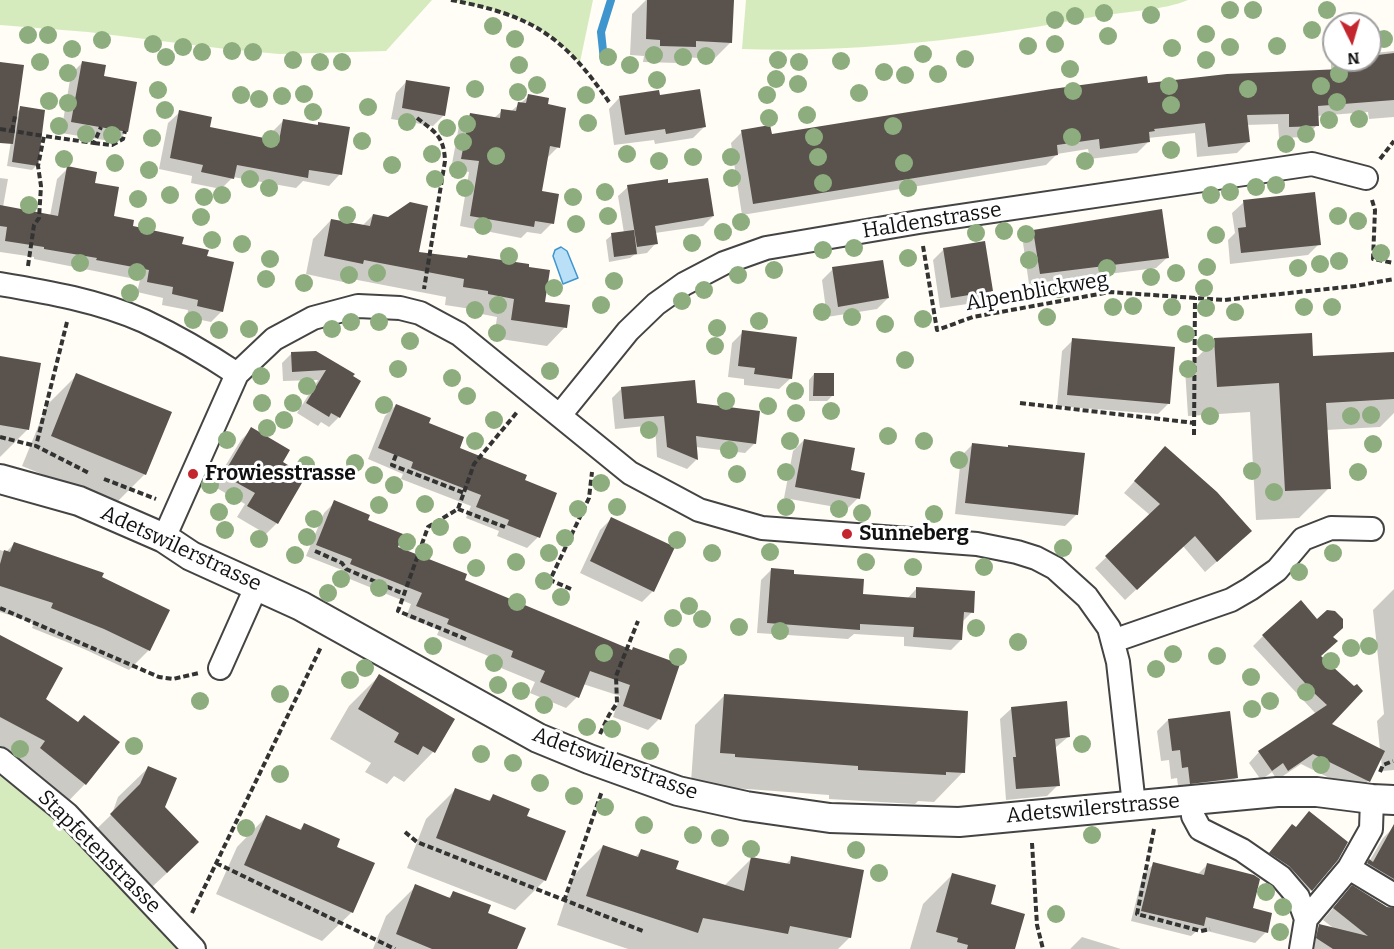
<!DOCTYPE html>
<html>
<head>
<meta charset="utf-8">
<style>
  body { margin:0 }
  #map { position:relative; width:1394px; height:949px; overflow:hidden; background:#fffdf5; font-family:Bitter,serif }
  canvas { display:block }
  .north { position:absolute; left:1322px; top:12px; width:60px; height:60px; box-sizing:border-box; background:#fff; border:2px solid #a0a0a0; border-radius:50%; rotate:175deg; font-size:16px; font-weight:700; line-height:24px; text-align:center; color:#111 }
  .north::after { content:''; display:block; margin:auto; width:21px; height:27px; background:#c4262e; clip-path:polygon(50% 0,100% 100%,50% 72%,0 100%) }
</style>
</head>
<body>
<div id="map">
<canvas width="1394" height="949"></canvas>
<div class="north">N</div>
</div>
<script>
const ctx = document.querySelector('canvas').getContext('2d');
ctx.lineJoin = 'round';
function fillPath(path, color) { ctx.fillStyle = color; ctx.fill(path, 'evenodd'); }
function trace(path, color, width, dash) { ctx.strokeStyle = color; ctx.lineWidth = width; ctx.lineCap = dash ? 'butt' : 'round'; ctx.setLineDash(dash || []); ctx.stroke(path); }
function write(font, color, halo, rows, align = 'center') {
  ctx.font = font + ' Bitter,serif'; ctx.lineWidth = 6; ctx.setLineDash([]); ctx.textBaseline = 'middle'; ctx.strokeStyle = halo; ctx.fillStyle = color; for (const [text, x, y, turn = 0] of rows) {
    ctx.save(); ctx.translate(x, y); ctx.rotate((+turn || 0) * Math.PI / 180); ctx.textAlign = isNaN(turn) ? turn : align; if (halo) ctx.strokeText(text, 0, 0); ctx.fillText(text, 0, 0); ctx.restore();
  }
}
fillPath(new Path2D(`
  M0 0H432L386 51 279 54 226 49 88 32 0 25Z
  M451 0H593L580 62C571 54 562 44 552 37 523 15 486 7 451 0Z
  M746 0H1188C1165 10 1124 12 1098 16 980 38 862 53 742 49Z
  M0 759 194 949H0Z`), '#d5ebbd');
const water = new Path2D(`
  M561 247 567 251 578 278 563 284 553 256 555 250Z`);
fillPath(water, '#b9e0f7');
trace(water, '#3f96cf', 1.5);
fillPath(new Path2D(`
  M646 0H733L731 42 714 59 683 57 678 63 643 62 644 56 630 55 632 14Z
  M1370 50H1374V53L1394 51V117L1369 119 1368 112 1317 116V125L1306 137 1279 138 1278 124 1246 125 1248 142 1237 153 1197 157 1195 133 1148 138V142L1137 153 1090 159 1088 149 1057 154 1046 165 742 215 731 143 742 132 770 136 1147 84 1331 71V63L1334 59 1370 60Z
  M82 63 102 77 127 131 116 142 61 133 71 74Z
  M0 64 16 113 21 108 37 165 32 170 7 166 15 116 0 126Z
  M407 81 444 115 433 126 391 119 396 93Z
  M529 96 547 105 558 147 547 158 541 193 552 223 541 234 527 232 521 238 460 226 469 172 451 169 459 126 471 114 494 118 502 111 510 112Z
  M659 96 704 127 693 138 655 144 654 140 614 145 609 109 620 97Z
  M180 112 208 128 271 140 272 132 284 120 316 126 319 123 340 174 329 186 303 181 296 188 233 177 221 189 191 183 192 176 159 169 168 123Z
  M68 168 93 184 112 217 131 227 181 245 205 257 222 311 211 322 187 317 188 310 162 305 163 298 137 292 140 280 34 259V257L0 252V178L8 179 3 207 50 216 57 179Z
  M667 185 713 216 703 226 655 233 656 243 647 253 634 255 630 258 609 262 606 240 612 235 624 233 618 196 628 187Z
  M1244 202 1319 244 1308 255 1230 264 1228 240 1235 233 1232 213Z
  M373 215 417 254 544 303 565 327 547 346 494 338 497 317 471 312V309L445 305 446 297 347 278 343 282 306 274 313 239 331 220 362 226Z
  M1034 232 1168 257 1156 268 1029 284 1023 243Z
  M944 249 992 291 981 302 940 308 933 260Z
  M833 269 888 298 877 309 827 317 822 280Z
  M743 332 791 378 779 389 744 385V379L728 377 732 343Z
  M1073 340 1169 403 1158 414 1057 406 1062 351Z
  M1215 340 1312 358 1394 353V413L1380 427 1326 430 1329 488 1299 518 1256 520 1250 412 1188 416 1185 369Z
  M292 353 353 374 339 417 329 427 321 422 318 426 297 413 318 380 283 381 282 363Z
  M0 358 27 430 0 457Z
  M814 374 832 396 827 401H809V380Z
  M77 375 145 474 115 504 22 466 47 405Z
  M622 388 696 404 755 443 745 453 696 447 697 459 687 469 657 457 655 425 615 429 612 398Z
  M396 405 427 424 458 449 523 481 538 537 527 548 497 536 499 531 466 518 471 506 401 479 403 474 368 459 385 416Z
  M252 429 281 463 277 523 266 534 237 517 245 504 213 486 241 440Z
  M804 440 858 498 847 509 784 498 793 451Z
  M972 445 1077 514 1065 526 955 514 961 456Z
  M1154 459 1239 542 1205 572 1183 546 1125 600 1095 568 1150 515 1124 493Z
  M335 502 366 521 396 548 463 581 631 651 659 719 648 730 613 717 620 696 583 684 577 697 566 708 530 693 535 682 501 668 503 662 437 635 439 630 406 617 411 604 340 575 342 570 306 556 324 513Z
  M611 519 653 591 642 602 580 573 600 530Z
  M14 544 100 578 149 650 129 670 84 649 32 628 34 623 0 612V550L6 552Z
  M771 570 861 596 907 599 917 588 972 612 962 622 961 640 951 650 904 646V637L854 634 848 639 757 633 761 580Z
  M1394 589V770L1382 771 1381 757 1368 781 1358 792 1301 764 1277 780 1272 772 1261 780 1249 763 1259 752 1316 714 1253 646 1263 636 1331 637 1320 657 1354 688 1330 724 1380 750 1377 721 1384 714 1373 610Z
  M0 637 44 699 85 784 56 814 0 762Z
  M379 676 453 719 433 752 404 782 394 776 387 784 365 772 371 763 330 739 349 706Z
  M725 695 963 772 934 802 918 801 915 804 829 799V795L706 786 691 782 695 725Z
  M1012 708 1068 737 1055 748 1058 785 1047 796 1006 800 1000 719Z
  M1168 720 1237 777 1225 789 1179 794 1177 778 1171 779 1169 760 1161 761 1157 731Z
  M148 768 163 807 168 872 136 902 81 844 112 814 118 797Z
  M456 789 487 802 493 796 526 817 545 880 515 910 407 868 426 819Z
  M266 817 298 831 304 825 335 847 352 912 322 941 216 894 237 847Z
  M1292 826 1311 890 1300 901 1260 864Z
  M1394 827V886L1359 872 1369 862 1383 838Z
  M603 846 635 857 641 851 674 870 724 886 751 859 785 865 792 858 850 937 838 949H628L557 925 573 876Z
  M1154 864 1197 875 1207 865 1251 909 1266 932 1255 943 1199 929 1191 936 1131 921 1143 874Z
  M952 875 989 905 1013 949H910L923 904Z
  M416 886 448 898 454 893 486 914 516 949H373L386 916Z
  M1341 899 1394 926V949H1306L1308 937 1320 926 1336 930 1323 920Z
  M1082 937 1121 949H1070Z`), '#0003');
trace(new Path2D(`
  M604 60 601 32 611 0`), '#3f96cf', 8);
fillPath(new Path2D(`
  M647 0H734L732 43 696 41V47L660 46V40L646 39Z
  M1394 53V100L1318 106 1319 126 1289 127V114L1247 115 1250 142 1208 147 1205 123 1154 129 1155 131 1149 132 1150 142 1100 149 1099 139 1057 145 1058 155 753 204 741 130 770 125 772 134 1052 89 1147 76 1148 83 1227 74 1342 69V60H1370V56Z
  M82 61 106 65 104 76 137 82 128 132 71 122Z
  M0 62 24 65 13 144 0 143Z
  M406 80 450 87 445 116 402 108Z
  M700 89 706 127 666 134 665 129 625 135 619 96 659 90 660 95Z
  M528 94 549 98 548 104 566 108 560 148 550 146 542 191 559 194 554 224 535 221 534 227 470 216 479 161 461 159 470 113 500 118 501 109 516 111 518 102 526 103Z
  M20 106 45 110 38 166 12 162Z
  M179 110 212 117 210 127 279 141 283 119 318 125V122L350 127 342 175 309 170 308 178 237 165 234 179 201 172 203 165 170 158Z
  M67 166 97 172 95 183 119 187 114 216 134 220 133 226 184 237 182 244 209 250 207 256 234 262 223 312 197 306 198 300 172 294 173 287 147 282 149 270 96 260 97 258 44 249V247L5 241 7 227 0 226V205L58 216Z
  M708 178 714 216 655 226 658 244 637 247 627 185 668 179V183Z
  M1315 192 1321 245 1241 253 1238 228 1246 227 1243 200Z
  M410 202 428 206 419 252 467 258 468 255 529 264V267L550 270 545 302 570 305 567 328 511 320 514 299 488 294V291L463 287 464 279 364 260 363 264 324 256 331 219 370 226 373 214 388 217Z
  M1162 209 1169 258 1040 274 1033 230Z
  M634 230 637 254 614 257 611 233Z
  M985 241 993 291 951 298 943 248Z
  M883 260 889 298 838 307 832 267Z
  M742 330 797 337 792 379 754 374 755 368 738 366Z
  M1312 333 1313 356 1394 352V399L1326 403 1331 489 1285 491 1279 383 1217 387 1214 338Z
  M1072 338 1175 347 1170 404 1067 395Z
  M316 351 355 374 353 376 361 381 340 418 331 413 329 417 306 403 326 370 292 372 291 352Z
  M0 356 41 363 29 430 0 425Z
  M76 373 172 412 146 475 51 436Z
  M814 373H834V396H813Z
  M695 380 697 403 760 411 756 444 696 436 698 460 667 447 664 416 624 419 621 387Z
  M396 404 431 418 429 423 464 437 460 448 527 475 525 480 557 493 540 538 507 525 509 520 476 507 481 495 411 468 413 462 378 448Z
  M251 427 290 450 283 462 306 476 278 524 247 506 255 493 223 475Z
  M804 439 855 448 851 470 865 473 860 499 795 487Z
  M972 443 1008 447V445L1085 453 1078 515 965 503Z
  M1165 446 1217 492 1252 531 1217 562 1195 536 1137 590 1105 556 1160 504 1134 481Z
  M334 500 370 515 368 520 403 534 398 547 467 574 465 580 632 650 633 647 680 664 661 720 623 706 630 685 590 671 579 698 540 682 545 671 511 657 513 651 447 624 449 619 416 606 422 593 350 564 352 559 316 545Z
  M611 517 675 547 654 592 590 561Z
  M14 542 104 573 102 577 170 610 150 651 104 629 51 608 53 603 0 586V564L4 550 10 552Z
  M771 568 794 570V574L864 579 863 594 916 598V587L975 591 974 613 964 612 962 640 913 637 914 627 860 624V630L767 623Z
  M1301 600 1317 619 1327 610 1335 611 1343 619V628L1333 637 1338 641 1321 656 1354 686 1357 684 1363 691 1332 724 1385 751 1370 782 1313 754 1288 771 1283 763 1272 771 1258 751 1327 705 1313 692 1262 635Z
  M0 635 63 668 46 699 78 722 84 715 120 742 86 785 40 748 45 741 0 717Z
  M379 674 455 719 435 753 423 746 418 755 394 742 399 733 358 709Z
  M724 694 968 711 965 773 946 772V775L858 770V766L735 757V754L720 753Z
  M1067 701 1070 737 1055 739 1060 786 1016 789 1013 757H1016L1011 707Z
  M1230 711 1238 778 1190 784 1188 767 1182 768 1180 750 1172 751 1168 719Z
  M148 766 177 778 165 807 199 842 167 873 110 814 140 784Z
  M455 788 490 801 493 794 530 809 527 816 566 831 546 881 436 838Z
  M1309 811 1348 842 1338 860 1312 891 1289 866 1269 853 1292 824 1296 827Z
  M266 815 301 830 304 823 340 839 337 847 375 863 353 913 244 865Z
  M1394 824V879L1367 863 1369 859 1373 862Z
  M603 845 638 857 641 849 679 861 676 869 744 891 751 857 790 864 791 856 864 870 851 938 790 926 788 934 703 918 698 933 586 896Z
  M1153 862 1204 875 1207 863 1254 875 1260 879 1253 908 1272 913 1268 933 1206 917 1204 926 1141 911Z
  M952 873 996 885 991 904 1025 914 1015 949H967L968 945 957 942 958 938 936 932Z
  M415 884 450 898 453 891 491 905 488 913 526 928 517 949H432L396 934Z
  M1352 885 1387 907 1394 908V949H1333L1316 938 1319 924 1368 936 1333 908Z`), '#5a524d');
const minor = new Path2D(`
  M0 284C48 292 99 301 144 321 176 336 207 354 237 374
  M560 415 628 331 656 304 684 284 724 263 766 248 919 222 1312 164 1366 178
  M164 538 237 374 274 339 313 318 358 306 400 308 420 313 459 334 630 473 699 510 762 528 977 544 1017 552 1036 558 1055 568 1087 597 1109 628 1118 662 1134 805
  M1113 641 1231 600 1250 589 1277 570 1303 539 1331 528 1372 529
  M220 668 257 585
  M0 759 67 814 194 949
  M1191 800 1193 816 1200 829 1242 850 1281 877 1298 897 1306 919
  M1349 868 1394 895
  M1301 949 1306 919 1349 868 1371 829 1372 799`);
const tertiary = new Path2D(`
  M0 479 79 501 164 538 191 556 301 606 538 738 589 759 678 791 746 806 830 818 959 822 1277 792H1317L1372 799 1394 800`);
trace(minor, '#444', 26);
trace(tertiary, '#444', 32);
trace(new Path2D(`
  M451 0C531 15 563 35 609 102
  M417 118C435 132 444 136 445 161L424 289
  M0 129 44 136
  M12 131 15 116
  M94 143 112 145 123 139 125 131
  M1380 159 1394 141
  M1372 200 1375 210 1373 259 1394 263
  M923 246 937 330 973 317 1110 292 1224 300 1355 286 1394 279
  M28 266 34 225 39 218 41 186 38 166 44 136 94 143 101 127
  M67 322 36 446 89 473
  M1020 403 1195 423
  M1194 435 1195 297
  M0 437 36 446
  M396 455 392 465 464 493
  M104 479 156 499
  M458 509 505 527
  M315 551 342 563 346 569 404 594
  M571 589 550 580 589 498 592 472
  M0 608 159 677 173 679 199 673
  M466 639 398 611 428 527 458 509 474 464 518 411
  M600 734 609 715 617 703 616 676 638 621
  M1380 772 1383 765 1393 761
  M1154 829 1137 914 1201 931 1210 929
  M405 832 417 842 643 931
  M1032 843 1037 925 1043 949
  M216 863 395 949
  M564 901 602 791
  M192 913 321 647`), '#333', 4, [6, 3]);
trace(minor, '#fff', 22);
trace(tertiary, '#fff', 28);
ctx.fillStyle = '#8dad7f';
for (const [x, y] of [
  [1230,10],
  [1253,10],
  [1327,10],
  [1104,13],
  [1151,15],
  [1075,16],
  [1055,20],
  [493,26],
  [1312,30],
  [1206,34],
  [28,35],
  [48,35],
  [1108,36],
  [515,39],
  [1384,39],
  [102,40],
  [153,44],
  [1055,44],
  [1028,46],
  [1277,46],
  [183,47],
  [1230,47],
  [1172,48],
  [72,49],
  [232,51],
  [202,52],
  [253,52],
  [923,54],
  [654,55],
  [706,56],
  [166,57],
  [608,57],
  [683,57],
  [965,59],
  [293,60],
  [778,60],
  [1206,60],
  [841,61],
  [40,62],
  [320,62],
  [342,62],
  [799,62],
  [519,65],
  [630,65],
  [1070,69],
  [884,72],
  [68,73],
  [938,74],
  [1339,74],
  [905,75],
  [776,79],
  [657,80],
  [798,84],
  [537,85],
  [1169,86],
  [1321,86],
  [475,89],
  [1248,89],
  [158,90],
  [1073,91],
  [518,92],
  [859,93],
  [304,94],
  [241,95],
  [586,95],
  [767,95],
  [282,96],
  [259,99],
  [49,101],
  [1337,102],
  [68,103],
  [1171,105],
  [368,107],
  [165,110],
  [313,112],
  [807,115],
  [769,118],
  [1359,119],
  [1329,120],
  [407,122],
  [588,123],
  [467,124],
  [59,126],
  [893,126],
  [447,128],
  [86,134],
  [1306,134],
  [112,135],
  [814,137],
  [1072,137],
  [152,138],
  [271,139],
  [362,141],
  [463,142],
  [1286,144],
  [1171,150],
  [432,154],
  [627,154],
  [496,156],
  [693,157],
  [731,157],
  [818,157],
  [64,159],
  [659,161],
  [1085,161],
  [115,163],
  [904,163],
  [392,165],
  [149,170],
  [458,170],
  [732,178],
  [250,179],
  [435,179],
  [823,183],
  [1276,185],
  [1256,187],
  [269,188],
  [465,188],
  [908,188],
  [605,192],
  [1230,192],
  [170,195],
  [222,195],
  [1211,195],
  [204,197],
  [573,197],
  [138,199],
  [29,205],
  [347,215],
  [608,216],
  [1338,216],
  [201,217],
  [1358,221],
  [741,222],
  [576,224],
  [147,226],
  [483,226],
  [1004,231],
  [723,232],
  [976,233],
  [1026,234],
  [1216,235],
  [212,240],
  [692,243],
  [242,244],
  [854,248],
  [823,250],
  [1381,253],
  [509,256],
  [908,258],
  [270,259],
  [1029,260],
  [1339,261],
  [80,263],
  [1320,264],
  [1207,267],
  [1107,268],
  [1298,268],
  [774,270],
  [137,272],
  [377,273],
  [1176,273],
  [349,275],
  [738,275],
  [1151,277],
  [266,279],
  [614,281],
  [304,283],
  [554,288],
  [1204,288],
  [1059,289],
  [704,290],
  [1037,291],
  [130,293],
  [682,301],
  [498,305],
  [601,305],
  [1133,306],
  [1113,307],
  [1172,307],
  [1304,307],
  [1332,307],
  [1206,308],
  [475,310],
  [822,312],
  [1235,312],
  [852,317],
  [1047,317],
  [923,319],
  [193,320],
  [759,321],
  [351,322],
  [379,322],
  [885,324],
  [717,328],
  [249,329],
  [332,329],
  [219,330],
  [497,333],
  [1186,334],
  [410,341],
  [1206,343],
  [715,346],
  [905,360],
  [398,369],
  [1188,369],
  [550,371],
  [261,376],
  [452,378],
  [307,386],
  [795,391],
  [467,396],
  [726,401],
  [262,403],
  [293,403],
  [384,405],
  [768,406],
  [831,411],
  [796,413],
  [1371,415],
  [1210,416],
  [1351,416],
  [284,420],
  [494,420],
  [267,428],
  [649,430],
  [888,436],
  [227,440],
  [475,441],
  [790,441],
  [924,441],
  [1373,444],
  [729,450],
  [959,460],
  [355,463],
  [306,465],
  [1252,471],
  [786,472],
  [1358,472],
  [737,474],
  [374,475],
  [601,483],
  [210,485],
  [394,485],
  [1274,492],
  [234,496],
  [425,504],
  [379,505],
  [617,507],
  [786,507],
  [578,509],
  [839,509],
  [219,512],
  [862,513],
  [934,514],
  [314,519],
  [440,527],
  [225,530],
  [307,537],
  [565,538],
  [259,539],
  [677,540],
  [407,542],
  [462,545],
  [1063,548],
  [424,552],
  [770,552],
  [549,553],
  [712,553],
  [1333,553],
  [295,555],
  [516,562],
  [866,562],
  [913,567],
  [984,567],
  [476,568],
  [1299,572],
  [341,579],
  [544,581],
  [379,588],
  [328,593],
  [561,597],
  [517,602],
  [689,606],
  [673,618],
  [702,619],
  [739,627],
  [976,628],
  [780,631],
  [1018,642],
  [433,646],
  [1369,646],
  [1351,648],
  [604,653],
  [1173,654],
  [1217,656],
  [678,657],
  [1331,661],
  [494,663],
  [365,668],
  [1156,669],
  [1251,677],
  [350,680],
  [498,685],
  [521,691],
  [1306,692],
  [280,694],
  [200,701],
  [1270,701],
  [544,705],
  [1252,709],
  [587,727],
  [612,729],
  [1082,744],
  [134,746],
  [20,749],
  [650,751],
  [481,754],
  [513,763],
  [1321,765],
  [280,774],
  [540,783],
  [574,796],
  [605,807],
  [644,825],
  [246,828],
  [693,835],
  [1092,835],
  [720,838],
  [751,849],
  [856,850],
  [879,873],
  [1266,892],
  [1283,907],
  [1056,914],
  [1280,932]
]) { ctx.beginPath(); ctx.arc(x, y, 9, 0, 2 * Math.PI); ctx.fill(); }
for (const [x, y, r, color] of [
  [193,474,6,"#c4262e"],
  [847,534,6,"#c4262e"]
]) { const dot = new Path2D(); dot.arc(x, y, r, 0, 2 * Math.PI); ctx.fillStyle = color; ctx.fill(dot); trace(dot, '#fff', 2); }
write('21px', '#111', '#fff', [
  ["Haldenstrasse",932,221,-9],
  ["Alpenblickweg",1037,292,-10],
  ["Adetswilerstrasse",181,549,25],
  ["Adetswilerstrasse",615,764,20],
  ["Adetswilerstrasse",1093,809,-5],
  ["Stapfetenstrasse",99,852,45]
]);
write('bold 21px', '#111', '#fff', [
  ["Frowiesstrasse",205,474],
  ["Sunneberg",859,534]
], 'left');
</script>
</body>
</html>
